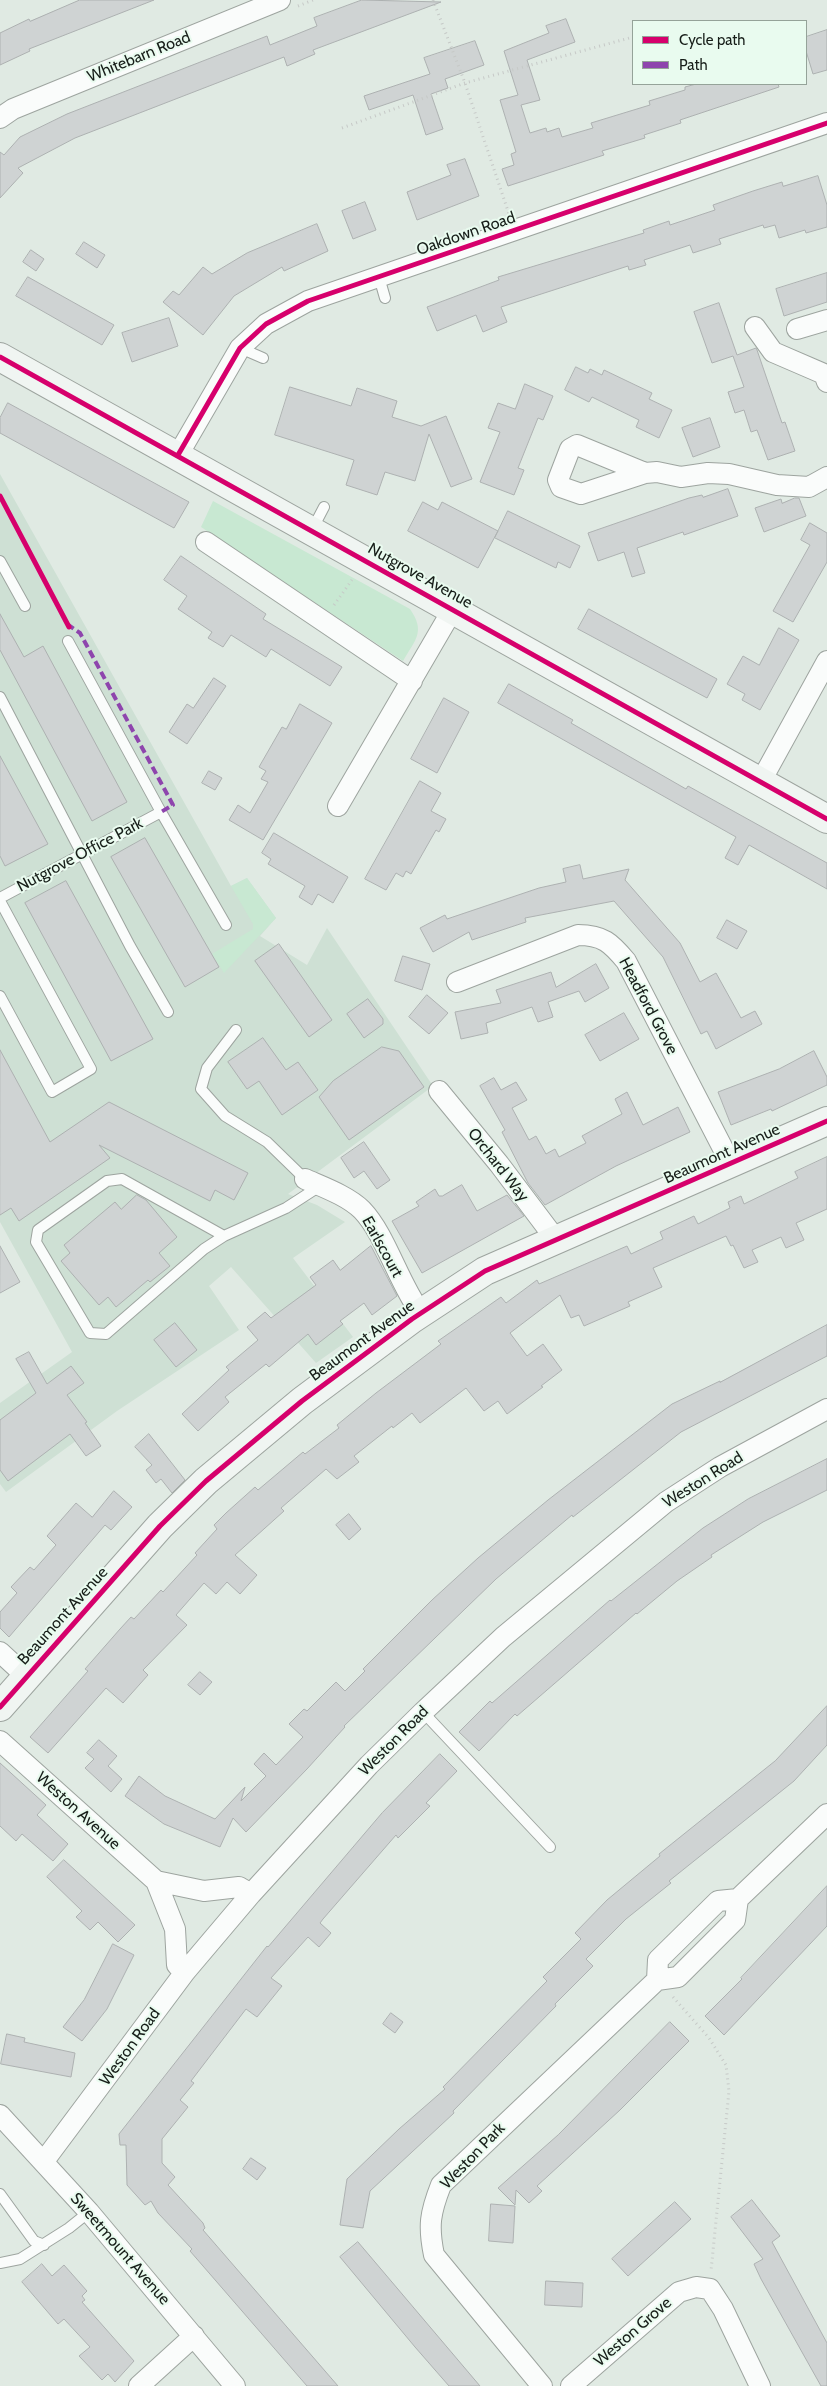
<!DOCTYPE html>
<html>
<head>
<meta charset="utf-8">
<style>
  body { margin:0 }
  #map { position:relative; width:827px; height:2386px; overflow:hidden; background:#e0eae3; font-family:Cabin,sans-serif }
  canvas { display:block }
  .legend { position:absolute; left:632px; top:20px; width:175px; height:65px; box-sizing:border-box; background:#e9fbef; border:1px solid #95a399; margin:0; padding:6px 9px; list-style:none; font-size:15px; color:#171e19 }
  .legend li { display:flex; align-items:center; gap:10px; height:25px }
  .legend b { width:25px; border:1px solid #95a399 }
</style>
</head>
<body>
<div id="map">
<canvas width="827" height="2386"></canvas>
<ul class="legend">
<li><b style="height:6px;background:#d6006c"></b>Cycle path</li>
<li><b style="height:6px;background:#8e44ad"></b>Path</li>
</ul>
</div>
<script>
const ctx = document.querySelector('canvas').getContext('2d');
ctx.lineJoin = 'round';
function fillPath(path, color) { ctx.fillStyle = color; ctx.fill(path, 'evenodd'); }
function trace(path, color, width, dash) { ctx.strokeStyle = color; ctx.lineWidth = width; ctx.lineCap = dash ? 'butt' : 'round'; ctx.setLineDash(dash || []); ctx.stroke(path); }
function write(font, color, halo, rows, align = 'center') {
  ctx.font = font + ' Cabin,sans-serif'; ctx.lineWidth = 4; ctx.setLineDash([]); ctx.textBaseline = 'middle'; ctx.strokeStyle = halo; ctx.fillStyle = color; for (const [text, x, y, turn = 0] of rows) {
    ctx.save(); ctx.translate(x, y); ctx.rotate((+turn || 0) * Math.PI / 180); ctx.textAlign = isNaN(turn) ? turn : align; if (halo) ctx.strokeText(text, 0, 0); ctx.fillText(text, 0, 0); ctx.restore();
  }
}
fillPath(new Path2D(`
  M0 474 231 886 247 878 276 918 260 936 307 965 327 928 433 1086 288 1194 317 1205 345 1222 293 1258 353 1337 316 1363 231 1267 209 1286 239 1330 117 1411 6 1492 0 1484V1403L72 1352 0 1222Z`), '#cee0d4');
fillPath(new Path2D(`
  M213 501 410 609C426 632 415 640 403 661L201 527Z
  M247 878 276 918 224 973 212 954 253 929V924L231 886Z`), '#c8e8d2');
const building = new Path2D(`
  M80 0H154L29 49 30 51 0 65V33L29 19 30 21Z
  M362 0 441 2 313 50 315 54 287 66 284 57 75 138 18 168 23 173 0 198V152L4 155 20 137 67 114 267 36 270 45 317 26 314 18Z
  M566 19 575 42 527 60 540 100 521 105 530 133 546 128 547 132 559 128 562 137 593 128 591 123 650 105 649 101 685 90V87L696 84H778L779 87 680 120 681 123 644 135 645 138 602 151 604 155 508 186 502 169 514 165 511 154 516 152 500 100 518 95 504 51 549 33 546 26Z
  M827 30V70L813 74 806 51V37Z
  M475 41 484 65 445 79 448 88 431 94 443 129 426 135 413 95 369 110 364 96 430 74 424 58Z
  M465 159 479 196 417 220 407 192 451 175 447 165Z
  M818 176 827 205V227L806 233 805 230 779 238 775 225 764 228 763 225 719 239 721 244 693 253 690 245 644 260 646 265 629 270 628 266 501 307 507 322 483 332 476 315 437 331 427 307 499 280 498 277 644 233 643 230 669 221 670 225 715 210 713 205 753 191 782 182 783 186Z
  M365 202 376 230 353 239 342 211Z
  M317 224 328 251 284 271 282 267 234 296 203 335 163 302 173 291 179 295 203 267 212 274 247 253Z
  M84 242 105 255 97 268 76 254Z
  M31 250 44 259 36 271 23 262Z
  M827 273V302L784 316 776 289Z
  M28 277 114 325 102 345 16 296Z
  M719 303 737 355 756 348 757 350 782 423 785 422 795 451 768 460 757 430 751 432 744 410 735 413 728 392 744 387 733 356 712 363 694 312Z
  M169 318 178 346 132 362 122 333Z
  M576 367 588 373 590 369 602 375 604 370 652 393 649 399 672 410 659 438 636 427 639 420 592 397 589 402 565 390Z
  M525 384 553 396 543 420 538 418 518 468 524 470 514 495 480 482 500 432 488 428 498 403 515 409Z
  M290 387 351 406 357 388 397 401 392 417 421 426 446 416 472 479 451 487 429 434 415 481 385 472 377 495 346 485 354 460 275 435Z
  M8 403 189 502 174 528 0 433V418Z
  M710 418 720 447 693 457 682 428Z
  M728 489 738 516 684 535 683 532 637 548 645 573 632 577 624 552 598 561 588 533 689 498 702 495 703 497Z
  M795 498H799L806 516 764 532 755 508 781 499 782 503Z
  M423 502 438 510 442 502 498 531 478 568 408 531Z
  M508 511 580 546 570 568 558 562 556 568 495 538Z
  M810 523 827 533V562L793 622 773 611 810 545 801 540Z
  M181 556 266 614 263 619 342 667 330 686 271 649 266 657 231 635 223 647 208 638 212 632 178 609 187 596 164 580Z
  M589 609 717 679 707 698 578 629Z
  M0 614 24 657 43 646 127 802 92 821 0 650Z
  M779 628 799 640 760 710 742 700 745 694 727 684 743 656 759 665Z
  M214 678 226 686 187 744 169 732 187 704 193 708Z
  M509 684 573 720 571 723 686 789 688 786 827 863V889L749 845 738 865 725 858 736 837 498 703Z
  M444 698 469 712 437 773 411 759Z
  M300 704 332 723 263 840 229 820 238 805 250 813 268 782 261 779 266 771 259 767 282 727 286 729Z
  M0 756 48 844 5 866 0 856Z
  M209 771 222 778 215 790 202 783Z
  M420 781 441 793 431 811 446 819 439 832 436 830 411 874 406 871 403 877 396 873 386 890 365 879Z
  M274 833 348 877 333 903 318 894 312 905 299 897 305 886 268 864 271 859 262 853Z
  M145 838 219 967 185 987 111 857Z
  M580 865 583 879 629 869 625 880 680 943 700 982 716 973 741 1018 755 1011 762 1024 716 1049 707 1031 701 1034 663 957 614 901 525 918 526 922 472 940 469 932 433 952 420 928 445 915 447 919 539 888 566 882 563 869Z
  M66 881 153 1039 111 1061 25 903Z
  M727 920 747 931 737 949 717 938Z
  M279 944 332 1020 309 1037 255 961Z
  M403 956 430 964 422 990 395 981Z
  M596 964 609 988 585 1002 579 991 548 1002 553 1017 538 1022 532 1007 486 1023 488 1033 461 1039 455 1012 501 1003 496 990 551 972 556 987Z
  M427 995 448 1013 429 1034 409 1017Z
  M368 999 383 1019V1024L364 1038 347 1014Z
  M624 1013 639 1039 600 1061 585 1035Z
  M263 1038 286 1070 298 1062 318 1090 282 1115 259 1081 247 1089 228 1062Z
  M382 1047 399 1051 424 1087 349 1140 319 1097 333 1081Z
  M0 1050 50 1142 109 1102 248 1173 234 1200 215 1190 210 1201 99 1145 110 1158 19 1221 11 1208 0 1215Z
  M814 1051 827 1077V1085L772 1111 771 1109 731 1125 718 1092 779 1069Z
  M494 1078 501 1090 516 1082 527 1100 512 1108 529 1140 536 1136 546 1154 555 1149 559 1157 586 1143 582 1136 622 1114 615 1099 627 1092 643 1125 678 1107 690 1132 616 1166 545 1205 528 1183 502 1132 505 1130 480 1086Z
  M364 1142 390 1180 377 1189 364 1171 354 1178 341 1158Z
  M827 1157V1209L796 1223 804 1240 786 1248 781 1237 752 1250 758 1262 744 1268 733 1245 731 1246 726 1236 653 1268 662 1287 628 1302 630 1306 584 1326 579 1315 571 1318 560 1295 510 1333 527 1356 543 1344 562 1370 541 1386 543 1387 507 1414 498 1401 484 1411 466 1388 420 1423 412 1413 393 1428 392 1426 354 1456 359 1462 337 1479 326 1469 281 1508 284 1511 235 1555 257 1575 240 1594 227 1582 216 1594 204 1583 176 1615 187 1625 143 1670 148 1675 123 1703 106 1688 48 1753 30 1737 88 1671 85 1669 120 1629 131 1617 134 1619 161 1590 163 1592 197 1555 195 1553 217 1529 214 1525 226 1513 255 1487 258 1490 303 1452 305 1454 339 1428 337 1425 376 1393 441 1344 438 1341 501 1297 506 1303 537 1280 539 1284 627 1246 631 1254 663 1239 660 1232 694 1216 698 1224 730 1208 728 1202 741 1196 744 1204 798 1178 795 1172Z
  M462 1185 477 1211 507 1195 524 1216 422 1273 392 1221 419 1206 416 1202 435 1189 439 1196H442Z
  M137 1195 146 1200 177 1237 159 1253 170 1266 150 1282 148 1280 116 1307 108 1297 99 1305 61 1261 70 1253 64 1245 115 1202 121 1209Z
  M0 1246 20 1282 0 1293Z
  M371 1246 397 1296 372 1315 364 1303 340 1321 343 1324 316 1345 308 1334 269 1367 266 1364 225 1397 229 1402 198 1431 182 1414 229 1370 226 1367 258 1340 247 1327 265 1312 271 1318 316 1285 310 1277 333 1260 340 1270Z
  M175 1323 197 1350 176 1367 154 1340Z
  M827 1325V1356L681 1432 573 1517 572 1515 496 1579 344 1726 345 1727 307 1769 246 1832 233 1818 220 1847 164 1824 125 1796 139 1776 165 1796 215 1819 245 1787 241 1801 266 1776 254 1764 264 1753 276 1765 303 1737 289 1724 304 1709 307 1711 336 1682 345 1691 365 1671 363 1669 432 1600 478 1558 548 1500 672 1404 720 1381V1382Z
  M29 1352 47 1384 71 1366 84 1383 67 1395 87 1422 85 1423 101 1446 86 1456 70 1434 8 1481 0 1470V1420L36 1393 16 1359Z
  M149 1434 185 1480 172 1493 161 1479 156 1483 146 1470 152 1465 135 1447Z
  M827 1459V1490L763 1522 711 1555 712 1557 677 1581 637 1614 636 1613 517 1716 515 1714 479 1751 459 1732 490 1701 492 1703 610 1600 611 1601 703 1528 748 1499Z
  M114 1491 132 1507 111 1530 105 1525 9 1637 0 1628V1612L17 1593 11 1587 30 1567 34 1570 56 1545 47 1536 76 1503 92 1517Z
  M349 1514 361 1529 349 1540 336 1525Z
  M200 1672 212 1682 200 1695 188 1685Z
  M827 1706V1745L794 1781 669 1881 671 1883 626 1919 586 1959 593 1966 555 2004 556 2006 453 2111 454 2113 370 2191 363 2228 340 2225 347 2179 399 2129 445 2089 443 2087 547 1981 543 1977 581 1939 575 1933 607 1900 660 1856 659 1854 775 1761Z
  M99 1740 117 1756 108 1766 122 1779 111 1792 85 1768 94 1759 87 1753Z
  M440 1754 457 1771 426 1803 430 1806 398 1838 396 1835 323 1919 320 1923 331 1933 319 1947 308 1937 271 1978 282 1986 257 2017 246 2009 191 2081 194 2083 180 2100 188 2107 162 2139V2163L175 2177 168 2185 203 2223 205 2228 203 2230 338 2386H307L190 2251 192 2249 158 2213 151 2201 145 2205 127 2185 126 2145H120L119 2134 267 1946 268 1947 382 1813Z
  M0 1763 46 1805 37 1815 68 1844 53 1861 22 1834 16 1841 0 1826Z
  M64 1860 135 1925 118 1942 98 1922 90 1930 76 1917 82 1911 47 1877Z
  M827 1886V1926L724 2035 705 2016 742 1979 741 1978Z
  M113 1944 134 1955 107 2009 82 2041 63 2027 84 2000Z
  M391 2013 403 2022 395 2033 383 2024Z
  M670 2022 689 2041 620 2110 537 2186 542 2191 529 2203 516 2190 515 2205 498 2188 558 2135Z
  M7 2034 25 2038 24 2042 75 2053 71 2077 1 2064Z
  M251 2158 266 2168 257 2180 243 2169Z
  M752 2200 780 2236 772 2242 827 2343V2386H821L761 2279 754 2264 763 2259 731 2217Z
  M675 2202 691 2219 628 2276 612 2259Z
  M491 2204 515 2206 513 2243 489 2241Z
  M358 2242 397 2288 480 2386H449L415 2347 340 2257Z
  M42 2264 52 2276 64 2265 87 2291 82 2296 85 2300 82 2302 134 2361 115 2382 108 2374 102 2380 79 2356 90 2347 64 2319 58 2324 22 2282Z
  M546 2281 583 2283 582 2307 545 2305Z`);
fillPath(building, '#cfd3d3');
trace(building, '#adb1b1', 1);
const lane = new Path2D(`
  M379 277 385 298
  M240 348 263 358
  M312 530 324 507
  M0 561 25 606
  M68 641 161 812 226 925
  M0 697 130 946 168 1012
  M0 898 161 812
  M0 901 91 1069 52 1092 0 996
  M236 1030 207 1068 201 1089 225 1116 267 1142 305 1179
  M224 1236 122 1179 107 1181 38 1230 36 1242 90 1333 106 1334 204 1249 224 1236 286 1208 320 1186
  M423 1712 550 1847
  M0 2194 34 2241 44 2245
  M0 2263 20 2259 69 2228 89 2212`);
const street = new Path2D(`
  M0 118 13 109 280 0
  M755 327 773 352 824 374 827 382
  M797 329 827 320
  M178 455 240 348 266 324 308 301 827 123
  M645 473 577 445 570 449 558 480 561 487 581 494 645 473 657 472 681 477 708 473 729 474 777 485 809 487 827 477
  M206 542 412 681
  M761 781 827 661
  M338 806 453 609
  M457 982 578 935C603 935 611 943 626 961L731 1164
  M439 1091 499 1164 557 1241
  M305 1179C323 1187 348 1196 362 1210 386 1235 399 1284 421 1313
  M0 1652 26 1676
  M0 1741 156 1881 175 1929 177 1965 185 1972
  M156 1881 204 1891 239 1887 251 1894
  M657 1980 658 1960 718 1901 738 1899
  M0 2115 89 2212 235 2386
  M44 2161 185 1972 251 1894 369 1765 423 1712 503 1637 666 1502 720 1467 827 1409
  M139 2386 194 2336
  M542 2386 434 2255C428 2226 430 2213 441 2185L657 1980 678 1977 735 1920 738 1899 827 1814
  M571 2386 679 2292 696 2287 710 2289 723 2309 760 2386`);
const secondary = new Path2D(`
  M0 357 827 819
  M0 1707 160 1526 206 1481 302 1401 412 1319 485 1271 827 1121`);
trace(lane, '#9da49f', 12);
trace(street, '#9da49f', 22);
trace(secondary, '#9da49f', 30);
trace(new Path2D(`
  M433 0 465 83 509 214
  M298 6 313 0
  M342 128 465 83 633 37
  M334 605 352 580
  M673 1997 709 2038 726 2065 729 2091 711 2271`), '#c6c9c7', 3, [1, 4]);
trace(lane, '#fafcfb', 10);
trace(street, '#fafcfb', 20);
trace(secondary, '#f0f5f2', 28);
trace(new Path2D(`
  M67 624 80 633 173 805 161 812`), '#8e44ad', 4, [8, 4]);
trace(new Path2D(`
  M0 357 827 819
  M178 455 240 348 266 324 308 301 827 123
  M0 496 69 627
  M0 1707 160 1526 206 1481 302 1401 412 1319 485 1271 827 1121`), '#d6006c', 5);
write('16px', '#171e19', '#e9fbef', [
  ["Whitebarn Road",139,57,-22],
  ["Oakdown Road",466,234,-19],
  ["Nutgrove Avenue",420,576,29],
  ["Nutgrove Office Park",80,855,-28],
  ["Headford Grove",648,1006,62],
  ["Beaumont Avenue",722,1154,-24],
  ["Orchard Way",498,1165,52],
  ["Earlscourt",382,1247,61],
  ["Beaumont Avenue",362,1341,-36],
  ["Weston Road",703,1480,-32],
  ["Beaumont Avenue",63,1616,-48],
  ["Weston Road",394,1741,-45],
  ["Weston Avenue",78,1811,42],
  ["Weston Road",130,2047,-54],
  ["Weston Park",473,2156,-46],
  ["Sweetmount Avenue",120,2249,49],
  ["Weston Grove",633,2332,-41]
]);
</script>
</body>
</html>
